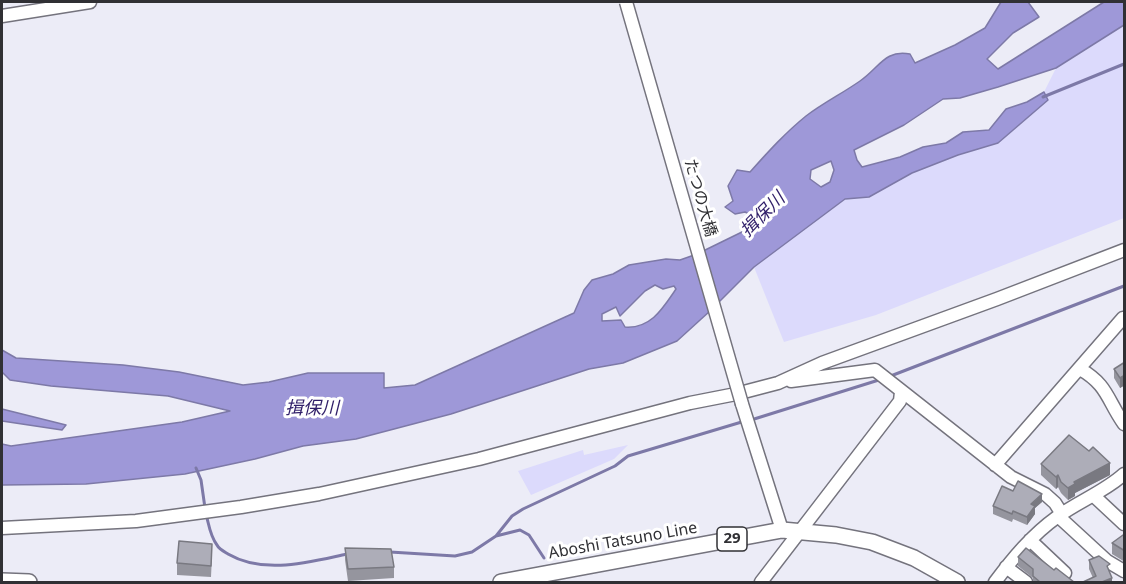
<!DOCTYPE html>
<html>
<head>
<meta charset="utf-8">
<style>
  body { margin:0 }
  #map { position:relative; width:1126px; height:584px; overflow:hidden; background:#ececf7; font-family:"Noto Sans",sans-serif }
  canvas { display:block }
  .frame { position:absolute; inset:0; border:3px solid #303034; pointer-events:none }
</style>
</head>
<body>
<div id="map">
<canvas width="1126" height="584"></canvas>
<div class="frame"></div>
</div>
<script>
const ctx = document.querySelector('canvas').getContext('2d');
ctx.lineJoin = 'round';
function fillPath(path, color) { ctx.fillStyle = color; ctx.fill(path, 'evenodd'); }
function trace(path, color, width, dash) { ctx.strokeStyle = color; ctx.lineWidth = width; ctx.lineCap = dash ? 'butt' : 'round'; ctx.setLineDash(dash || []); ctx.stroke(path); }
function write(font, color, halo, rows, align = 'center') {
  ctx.font = font + ' "Noto Sans","Noto Sans JP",sans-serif'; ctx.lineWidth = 6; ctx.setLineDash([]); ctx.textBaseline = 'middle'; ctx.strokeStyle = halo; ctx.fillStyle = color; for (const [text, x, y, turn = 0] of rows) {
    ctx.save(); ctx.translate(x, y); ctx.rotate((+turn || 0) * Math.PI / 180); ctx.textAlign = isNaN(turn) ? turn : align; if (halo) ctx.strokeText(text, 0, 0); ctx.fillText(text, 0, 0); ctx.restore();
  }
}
fillPath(new Path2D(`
  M1124 25V218L876 315 784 342 754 267 845 199 869 197 912 173 958 155 998 143 1047 101 1044 92 1056 68Z
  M628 445 614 459 531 495 518 471 583 450 584 455Z`), '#dcdafc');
const water = new Path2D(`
  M1001 2H1028L1039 17 1013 33 987 59 998 69 1104 2H1124V25L1056 68 998 87 960 98 943 99 904 125 854 150 857 160 862 167 900 157 923 147 946 143 963 132 989 130 1006 109 1027 102 1044 92 1048 100 998 143 958 155 912 173 869 197 845 199 754 267 710 311 677 341 623 363 589 369 451 414 356 439 303 446 255 459 185 474 86 484 2 485V444L11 446 182 422 230 411 168 396 51 386 10 380 2 372V350L16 358 123 365 179 372 243 385 269 382 308 373H384V388L415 385 574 313 584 290 592 280 613 274 629 265 666 259 680 260 697 254 744 231 751 215 745 212 735 214 725 207 733 201 728 186 737 170 750 172C768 152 785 133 806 116 823 103 843 93 860 81 879 68 885 49 910 54L915 63 955 45 985 28ZM831 161 834 170 830 182 821 187 810 179 811 170ZM655 285 663 289 674 286 676 289C663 308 651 329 625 327L621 320 602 321V314L616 307 620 316 645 291Z
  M2 409 66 425 62 430 2 421Z`);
fillPath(water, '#9e98d8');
trace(water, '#7d79a7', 1.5);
trace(new Path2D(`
  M1043 97 1124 64
  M888 377 1124 286
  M751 420 882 379
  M196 468 201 480 205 508
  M206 514C209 525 210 536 217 545 219 549 223 551 228 554 264 575 309 562 347 554
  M496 536 512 516 523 509 615 466 628 456 745 421
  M390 552 455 556 472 552 496 536 520 530 529 535 544 558`), '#7d79a7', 3);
const minor = new Path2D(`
  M2 16 90 2
  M1080 369C1108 385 1107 400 1124 424
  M791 381 875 370 1011 477 1045 494 1055 503 1062 514
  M742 404 782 530
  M995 465 1123 318 1124 319
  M1094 496 1124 524
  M1058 516 1107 561 1124 571
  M2 528 136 521 241 507 319 494 479 459 690 403 736 394 778 383 822 363 997 299 1124 250
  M1030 540 1065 573
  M1006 567 1026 582
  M761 582 900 401 901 392
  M995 582C1013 558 1032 535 1057 517 1079 501 1104 492 1124 474`);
const major = new Path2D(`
  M2 581 29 582
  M501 582 782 530 836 535 872 542 914 558 957 582`);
trace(minor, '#74737d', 15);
trace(major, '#74737d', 18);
trace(minor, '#fff', 12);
trace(major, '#fff', 15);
const minorBridge = new Path2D(`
  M626 2 742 404`);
trace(minorBridge, '#74737d', 15, []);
trace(minorBridge, '#fff', 12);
fillPath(new Path2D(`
  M1125 362V385L1120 388 1114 378V369Z
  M1041 464 1110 475 1075 493V496L1068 500 1061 493 1058 487 1056 489 1041 475Z
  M1042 502 1035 508V514L1027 525 1013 519 1012 522 993 514V506Z
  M1125 536V562L1112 554V543Z
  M345 548 394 567V578L348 581 345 560Z
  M212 556 211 577 177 575V563Z
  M1018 557 1054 570 1074 582H1033V578L1018 566Z
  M1089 560 1110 573 1112 582 1093 578 1089 569Z`), '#95959e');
fillPath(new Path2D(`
  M1125 375V385L1120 388V378Z
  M1110 463V475L1075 493V496L1068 500V488L1074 482Z
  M1058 475V487L1056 489V477Z
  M1042 494V502L1035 508V514L1027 525V517L1031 504Z
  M1112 578V582H1102Z`), '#797981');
const building = new Path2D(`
  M1125 362V375L1120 378 1114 369Z
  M1069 435 1089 451 1093 447 1110 463 1074 482 1075 484 1068 488 1061 482 1058 475 1056 477 1041 464Z
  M1018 481 1042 494 1031 504 1035 506 1027 517 1013 511 1012 514 993 506 1002 486 1013 491Z
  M1123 535 1125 536V551L1112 543Z
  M179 541 212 544 211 566 177 563Z
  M345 548 391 549 394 567 348 569Z
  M1026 548 1054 570 1056 568 1074 582H1040L1033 576V569L1018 557Z
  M1099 556 1110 564 1107 566 1112 578 1102 582H1083L1096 576 1089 560Z`);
fillPath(building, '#adadb8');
trace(building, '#797981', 1.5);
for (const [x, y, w] of [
  [732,539,30]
]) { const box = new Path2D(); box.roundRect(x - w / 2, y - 12, w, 24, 4.5); ctx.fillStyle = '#fff'; ctx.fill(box); trace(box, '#303034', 1.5); }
write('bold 15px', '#303034', null, [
  ["29",732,539]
]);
write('16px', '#303034', '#fff', [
  ["たつの大橋",700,198,74],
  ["Aboshi Tatsuno Line",623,541,-10]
]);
write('italic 18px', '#301f69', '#fff', [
  ["揖保川",763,215,-45],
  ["揖保川",312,409]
]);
</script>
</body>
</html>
